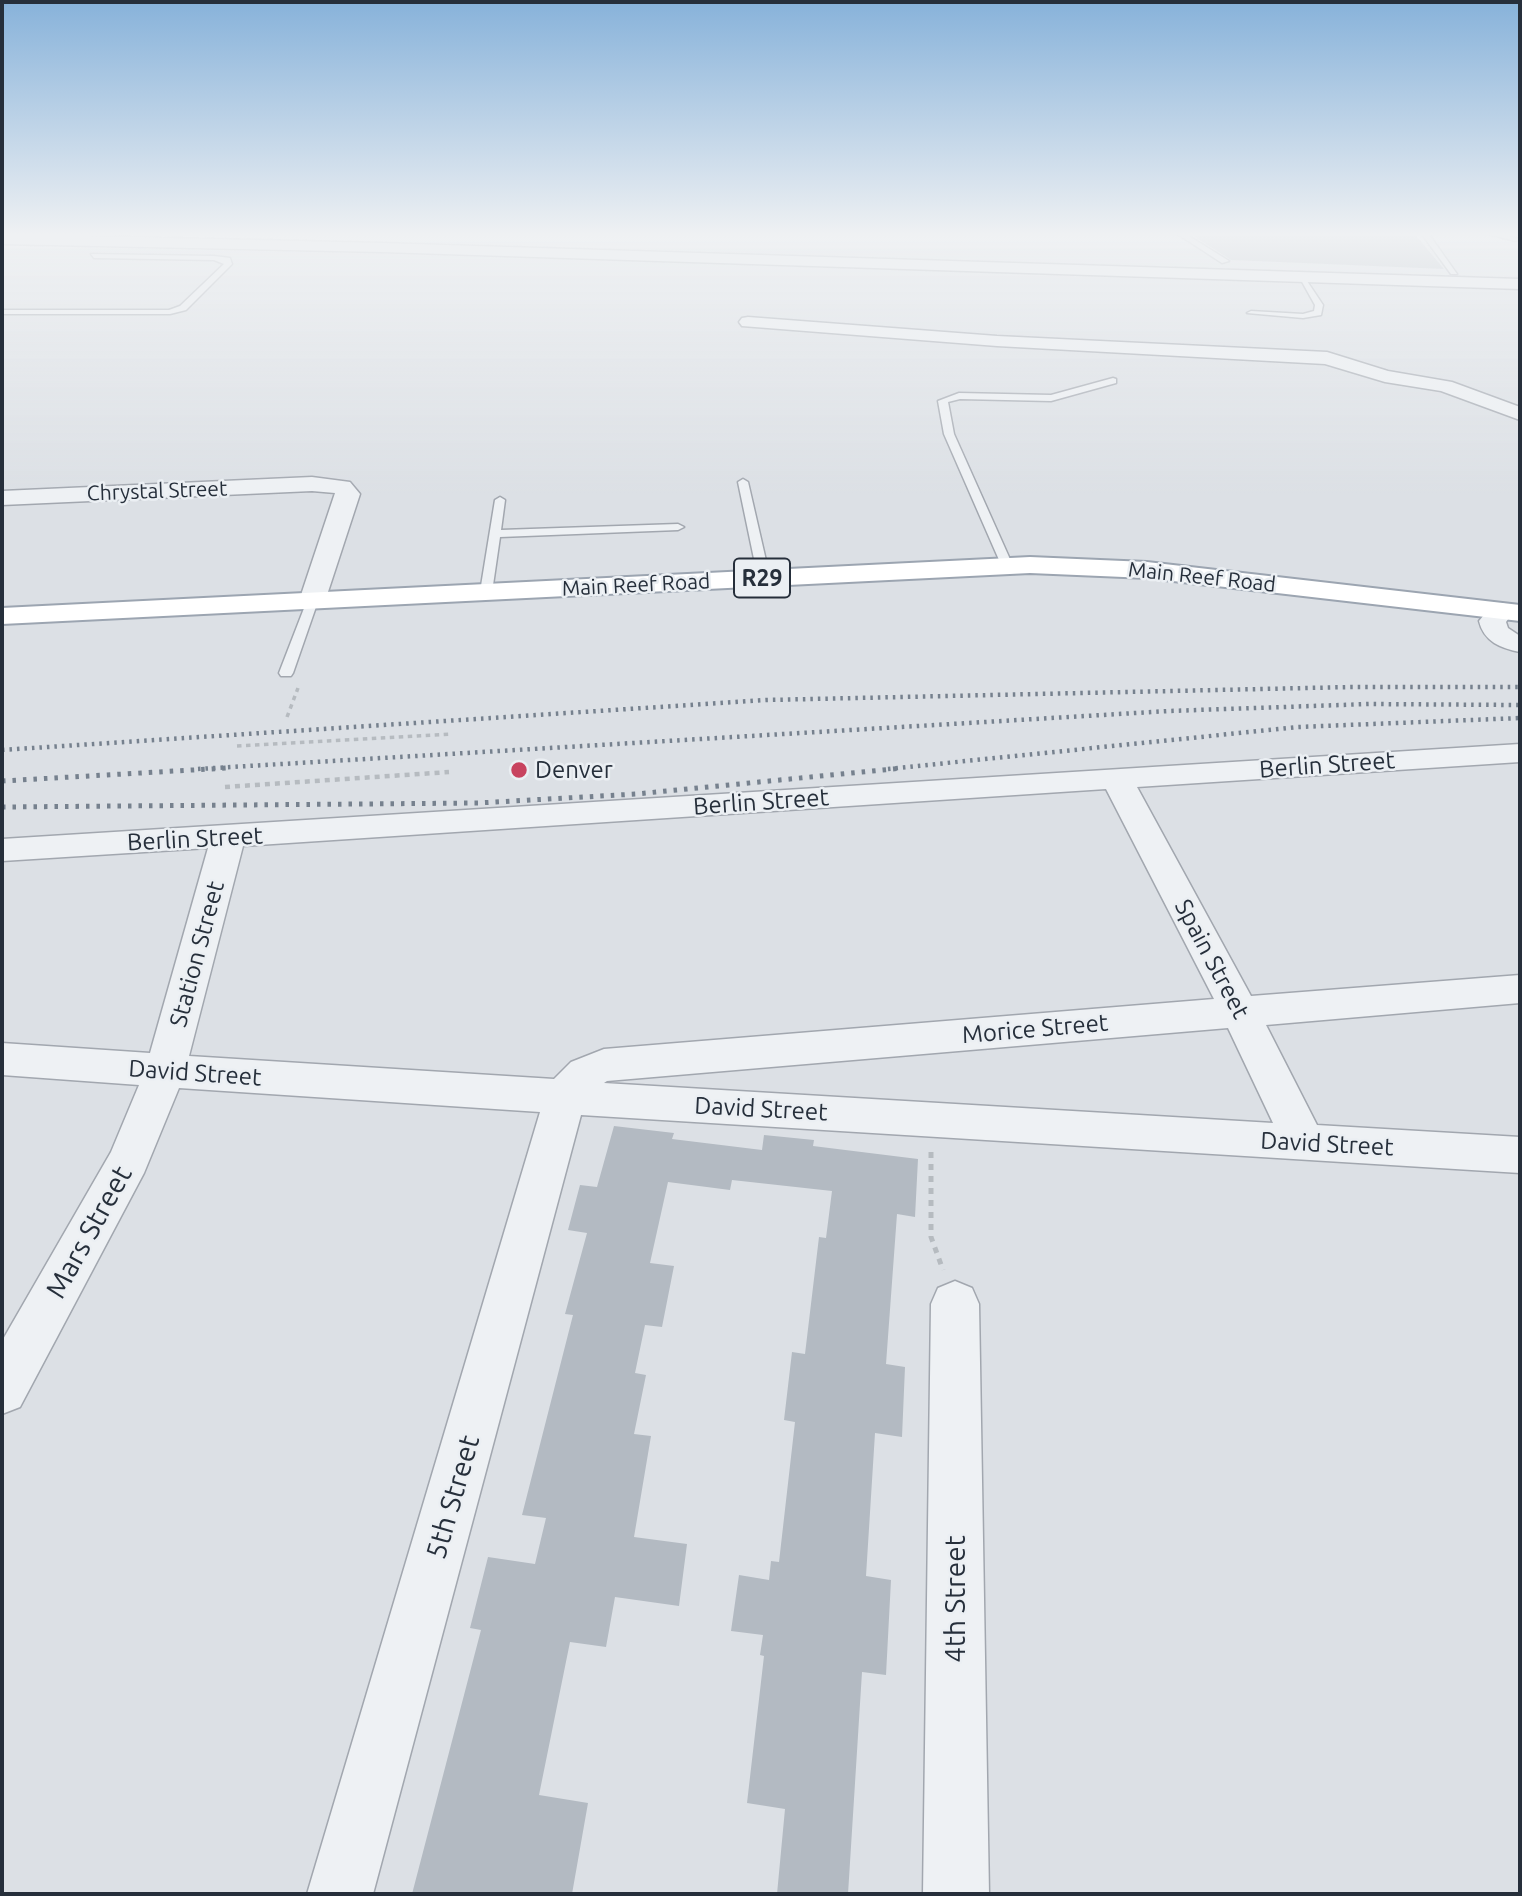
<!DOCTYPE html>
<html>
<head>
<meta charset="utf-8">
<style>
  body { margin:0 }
  #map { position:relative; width:1522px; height:1896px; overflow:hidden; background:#dce0e5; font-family:Ubuntu,sans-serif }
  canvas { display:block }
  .frame { position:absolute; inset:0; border:4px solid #262f3b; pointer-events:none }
</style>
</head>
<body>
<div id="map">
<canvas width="1522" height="1896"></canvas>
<div class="frame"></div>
</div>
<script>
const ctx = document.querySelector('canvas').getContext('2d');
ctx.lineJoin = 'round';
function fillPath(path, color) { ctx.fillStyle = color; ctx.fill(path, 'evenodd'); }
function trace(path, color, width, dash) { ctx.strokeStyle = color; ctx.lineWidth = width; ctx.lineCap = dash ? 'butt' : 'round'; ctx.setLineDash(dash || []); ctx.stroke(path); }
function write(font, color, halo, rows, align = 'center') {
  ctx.font = font + ' Ubuntu,sans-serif'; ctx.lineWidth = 5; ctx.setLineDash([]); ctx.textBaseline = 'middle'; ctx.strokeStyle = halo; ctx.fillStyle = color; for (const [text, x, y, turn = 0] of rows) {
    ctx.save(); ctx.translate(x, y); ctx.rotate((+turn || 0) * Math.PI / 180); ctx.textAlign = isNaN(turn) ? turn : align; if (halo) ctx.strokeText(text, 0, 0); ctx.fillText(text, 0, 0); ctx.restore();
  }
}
fillPath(new Path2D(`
  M1189 233H1414L1444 269 1231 260Z
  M614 1126 674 1133 672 1139 762 1150 764 1135 814 1140 813 1146 918 1159 915 1217 897 1214 886 1364 905 1367 902 1437 875 1433 866 1576 891 1580 886 1675 862 1672 848 1894H777L785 1809 747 1803 764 1656 760 1655 763 1635 731 1631 739 1575 769 1580 771 1561 779 1562 795 1422 784 1420 792 1352 805 1354 819 1237 826 1238 832 1191 732 1180 730 1190 668 1182 650 1263 674 1266 662 1327 645 1325 635 1373 646 1375 634 1434 651 1436 634 1537 687 1544 679 1606 615 1597 606 1647 570 1642 539 1795 588 1803 572 1894H412L481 1630 470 1628 488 1557 535 1564 546 1518 522 1515 573 1315 565 1314 587 1233 568 1230 580 1185 597 1187Z`), '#b3bac2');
const service = new Path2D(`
  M1176 233H1184L1229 261 1222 263Z
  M1421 233H1428L1457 274H1451Z
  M1485 233H1499L1519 239 1515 241Z
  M91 254 214 256 230 258 232 264 186 310 170 314H2V310H169L180 306 224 264 214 260 94 258Z
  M1305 278 1323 305 1321 315 1303 318 1247 313 1251 311 1303 314 1314 311 1315 305 1301 280Z
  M1113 378 1116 379V383L1051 401 960 399 948 402 954 434 1013 566 1003 569 944 434 938 401 959 393 1051 395Z
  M743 479 748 482 770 578 764 582 758 578 738 482Z
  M500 497 505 500 501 530 678 524 684 527 678 530 500 537 492 592 486 596 480 592 495 500Z
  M308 598 318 601 293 673 291 676H281L279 673Z`);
const minor = new Path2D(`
  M2 234 382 243 1520 279V289L382 252 2 244Z
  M748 317 997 336 1327 352 1388 371 1452 382 1520 407V420L1441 391 1385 382 1325 364 997 346 742 326 739 322 742 318Z
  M312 477 350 482 360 494 325 601 321 607H303L299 601 335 493 312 491 2 505V491Z
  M1501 603 1510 605 1514 611 1506 622 1508 628 1520 636V652C1501 648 1484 642 1479 621L1492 605Z
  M1520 744V762L1137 787 1251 996 1520 975V1003L1266 1025 1317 1125 1520 1137V1173L581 1115 373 1894H307L540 1112 179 1088 144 1173 20 1407 2 1414V1341L111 1152 139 1085 2 1075V1043L150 1053 208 848 2 861V839ZM1106 789 1214 999 604 1049 571 1062 554 1079 189 1056 243 846ZM1228 1028 1273 1123 604 1083 607 1081Z
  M955 1281 972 1288 979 1304 989 1894H923L931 1304 938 1288Z`);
const primary = new Path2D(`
  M1030 557 1147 562 1520 605V621L1147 578 1030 573 2 624V608Z`);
trace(service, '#a2a7af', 3);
trace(minor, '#a2a7af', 3);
trace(primary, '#9ca5b1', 4);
trace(new Path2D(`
  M287 717 298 688
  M237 746 452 734`), '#b6bbc0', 3.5, [4.5, 4.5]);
trace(new Path2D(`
  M225 787 449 772`), '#b6bbc0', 4.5, [5, 5]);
trace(new Path2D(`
  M931 1152V1237L943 1270`), '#b6bbc0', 5, [6, 6]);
fillPath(service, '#eef1f4');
fillPath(minor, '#eef1f4');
fillPath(primary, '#fff');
trace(new Path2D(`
  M2 750 766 700 1352 687H1520
  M198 769 1169 711 1369 704 1520 705
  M888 769 1298 727 1520 718`), '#76818e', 4.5, [2.5, 5]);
trace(new Path2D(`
  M2 781 227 768
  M2 807 478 803 636 794 903 768`), '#76818e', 5, [3.5, 7]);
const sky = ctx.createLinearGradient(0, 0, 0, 499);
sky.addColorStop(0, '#87b2da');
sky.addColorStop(0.47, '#eff1f3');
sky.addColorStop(1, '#eff1f300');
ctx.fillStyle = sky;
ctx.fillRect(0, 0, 1522, 499);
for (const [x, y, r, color] of [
  [519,770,9,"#c8435f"]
]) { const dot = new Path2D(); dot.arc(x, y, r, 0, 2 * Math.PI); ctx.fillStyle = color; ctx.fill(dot); trace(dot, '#ebeff3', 2.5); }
write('21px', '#262f3b', '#ebeff3', [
  ["Chrystal Street",157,491,-2],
  ["Main Reef Road",1202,577,6],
  ["Main Reef Road",636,585,-3]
]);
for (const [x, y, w] of [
  [762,578,56]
]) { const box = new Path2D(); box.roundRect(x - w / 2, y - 19.5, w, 39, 5); ctx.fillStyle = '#ebeff3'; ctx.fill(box); trace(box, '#262f3b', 2); }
write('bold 23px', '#262f3b', null, [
  ["R29",762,578]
]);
write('24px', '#262f3b', '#ebeff3', [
  ["Berlin Street",1327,765,-4],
  ["Berlin Street",761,802,-4],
  ["Berlin Street",195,839,-3],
  ["Station Street",197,954,-75],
  ["Spain Street",1212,959,62],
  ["Morice Street",1035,1029,-5],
  ["David Street",195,1073,4],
  ["David Street",761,1109,3],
  ["David Street",1327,1144,3]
]);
write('24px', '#262f3b', '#ebeff3', [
  ["Denver",535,770]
], 'left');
write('28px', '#262f3b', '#ebeff3', [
  ["Mars Street",89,1232,-61],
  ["5th Street",453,1497,-74],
  ["4th Street",956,1599,-90]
]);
</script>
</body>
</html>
